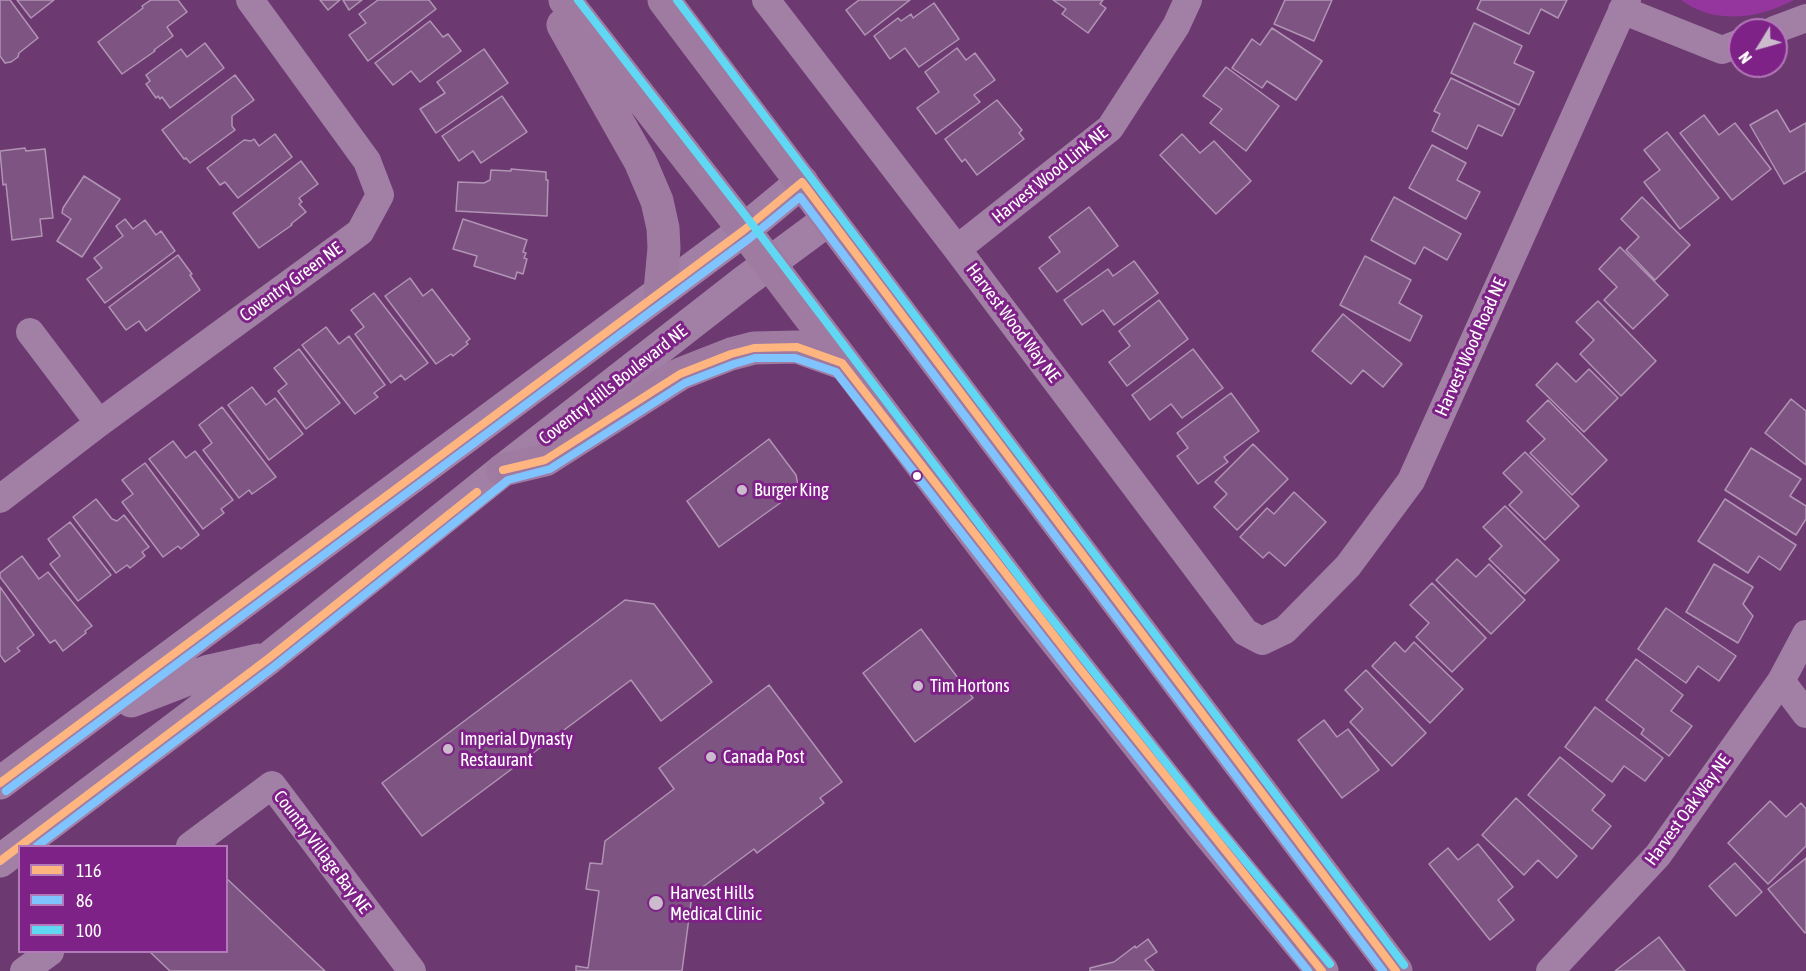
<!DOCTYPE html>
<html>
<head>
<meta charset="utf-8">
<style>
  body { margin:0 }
  #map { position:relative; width:1806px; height:971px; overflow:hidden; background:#6c3971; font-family:"Asap Condensed",sans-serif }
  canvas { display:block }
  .legend { position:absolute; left:18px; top:845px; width:210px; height:108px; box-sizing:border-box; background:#7f2288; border:2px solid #b27ab8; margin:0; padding:8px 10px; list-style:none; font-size:18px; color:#fff }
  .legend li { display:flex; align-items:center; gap:12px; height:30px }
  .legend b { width:30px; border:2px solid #b27ab8 }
  .north { position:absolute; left:1728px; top:18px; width:60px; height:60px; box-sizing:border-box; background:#7f2288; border:2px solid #b27ab8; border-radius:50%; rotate:233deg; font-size:16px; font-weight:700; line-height:24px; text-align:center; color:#fff }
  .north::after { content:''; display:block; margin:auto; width:21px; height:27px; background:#ccbacd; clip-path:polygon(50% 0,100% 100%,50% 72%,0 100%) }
</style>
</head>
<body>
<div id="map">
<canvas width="1806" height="971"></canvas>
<ul class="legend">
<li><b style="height:8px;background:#ffb580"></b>116</li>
<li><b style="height:8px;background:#80c4ff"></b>86</li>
<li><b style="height:8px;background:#60d8f3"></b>100</li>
</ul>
<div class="north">N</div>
</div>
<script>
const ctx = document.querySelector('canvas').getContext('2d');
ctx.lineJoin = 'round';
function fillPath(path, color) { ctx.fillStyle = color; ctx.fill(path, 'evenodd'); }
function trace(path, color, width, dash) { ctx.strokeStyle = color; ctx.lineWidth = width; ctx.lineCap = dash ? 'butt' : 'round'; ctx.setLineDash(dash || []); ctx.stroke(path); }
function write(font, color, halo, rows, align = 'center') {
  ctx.font = font + ' "Asap Condensed",sans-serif'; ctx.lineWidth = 6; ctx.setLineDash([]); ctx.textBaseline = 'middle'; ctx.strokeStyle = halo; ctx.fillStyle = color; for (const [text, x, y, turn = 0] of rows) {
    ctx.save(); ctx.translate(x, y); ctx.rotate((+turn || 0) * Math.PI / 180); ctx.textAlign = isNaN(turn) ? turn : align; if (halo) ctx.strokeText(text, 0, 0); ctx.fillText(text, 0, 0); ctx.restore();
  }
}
fillPath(new Path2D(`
  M1681 0H1794C1758 19 1715 25 1681 0Z`), '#95369e');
const building = new Path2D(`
  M0 0H10L38 38 19 53 18 57 11 62 5 63 0 56Z
  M17 0H54L31 18Z
  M151 0H178L187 12 167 27 173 36 154 50 155 51 122 74 98 42 143 8 142 6Z
  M320 0H340L328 10Z
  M343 0H362L349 10Z
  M378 0H429L436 9 368 61 349 35 366 23 359 14Z
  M859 0H910L865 35 846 10Z
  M1053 0H1103L1100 4 1106 8 1088 33 1062 14 1066 9Z
  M1285 0H1332L1314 41 1274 24Z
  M1481 0H1567L1558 18 1541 9 1529 34 1477 9Z
  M934 3 959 39 919 67 905 48 890 59 874 36 898 18 901 21 911 14 913 18Z
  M430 21 443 37 448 34 461 51 420 82 411 71 393 85 375 63Z
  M1474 23 1522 46 1514 63 1534 72 1519 105 1451 73Z
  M1272 28 1322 61 1296 100 1267 81 1262 88 1232 68 1252 39 1260 45Z
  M205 43 224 68 170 108 162 97 160 99 158 96 156 98 146 84 150 81 146 75 181 49 187 57Z
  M957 48 966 60 975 53 995 80 974 95 980 102 936 134 917 108 939 92 925 72Z
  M484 49 508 83 436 133 420 109 445 93 437 82Z
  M1226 67 1279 106 1246 151 1210 123 1222 109 1203 96Z
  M235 75 254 100 232 116V126L235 130 190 163 186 158 184 159 162 130Z
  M1451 78 1515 109 1502 136 1478 125 1467 149 1432 131 1440 114 1434 111Z
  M502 96 527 132 481 163 473 151 459 161 442 136Z
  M997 100 1022 130 1019 133 1024 139 977 175 965 159 962 162 945 139Z
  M1777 110 1790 132 1806 123V171L1784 184 1750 125Z
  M1704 115 1719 135 1735 123 1771 169 1732 200 1680 133Z
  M1667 132 1719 198 1680 229 1644 182 1660 170 1644 150Z
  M275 134 292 157 238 198 225 182 220 185 207 168 244 140 251 141 254 139 259 146Z
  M1182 134 1200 153 1214 141 1251 181 1216 214 1160 155Z
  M1432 145 1466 163 1457 180 1480 192 1466 219 1409 188Z
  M25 148 26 151 45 149 53 218 40 219 42 236 12 240 6 184 3 185 0 151Z
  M301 161 318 184 299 198 302 202 299 204 306 212 291 224 292 225 259 248 233 213Z
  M511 169 546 172V180H548L547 216 456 211 458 182 484 183 490 180 491 170 511 171Z
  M84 176 120 199 82 257 57 241 71 219 62 213 63 208Z
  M1394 197 1461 234 1447 260 1424 247 1415 264 1371 240Z
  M1642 197 1690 245 1655 280 1626 250 1639 237 1621 219Z
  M1089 207 1118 246 1057 292 1039 268 1060 252 1049 237Z
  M125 219 133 229 145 220 156 235 161 231 175 251 105 303 87 279 102 268 94 258 123 236 116 226Z
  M463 219 527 240 523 252 526 253 524 258 527 259 523 274 517 272 515 279 474 266 477 256 453 249Z
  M1620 247 1668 295 1633 329 1604 300 1617 287 1599 269Z
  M178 255 192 274 190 275 200 290 146 331 139 321 126 330 109 307Z
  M1365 256 1411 280 1399 303 1422 316 1410 341 1340 305Z
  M1134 261 1158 293 1114 325 1103 310 1082 325 1064 300 1108 269 1113 276Z
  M410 278 423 296 432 289 470 339 466 342 468 344 453 356 451 354 436 364 385 296Z
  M374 293 428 363 405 380 401 375 391 383 355 334 364 327 351 310Z
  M1159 300 1188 339 1127 386 1109 362 1130 346 1119 331Z
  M1598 301 1656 361 1621 396 1580 354 1594 340 1576 322Z
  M1343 314 1402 364 1383 387 1363 370 1351 384 1312 351Z
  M326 327 339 344 349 336 385 385 374 393 378 397 355 414 302 345Z
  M299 349 340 403 306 429 278 391 287 384 274 368Z
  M1193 349 1223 388 1182 418 1171 404 1150 420 1132 395Z
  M1557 363 1576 382 1589 369 1618 398 1584 432 1536 385Z
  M252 387 266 405 275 398 303 434 269 460 228 405Z
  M1231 393 1259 431 1224 457 1228 462 1198 484 1177 456 1188 448 1177 433Z
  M1791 399 1806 411V465L1765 433Z
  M1548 400 1607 460 1572 495 1530 453 1545 439 1527 421Z
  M222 407 276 477 252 494 249 490 239 498 203 450 212 443 199 425Z
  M769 439 796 475 798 485 794 493 719 547 687 501Z
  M173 441 186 458 195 451 233 500 221 509 224 513 203 529 149 459Z
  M1253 444 1288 479 1237 530 1214 507 1227 494 1215 482Z
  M1751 448 1801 479 1790 496 1806 506V519L1796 535 1725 490Z
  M1525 452 1579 506 1545 540 1509 505 1522 492 1503 473Z
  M145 463 199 535 181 549 178 546 163 557 122 502 133 494 122 480Z
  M1294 492 1326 522 1285 566 1269 552 1263 558 1240 537 1267 508 1274 514Z
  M96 499 112 519 117 521 124 515 149 547 142 552 145 556 130 568 127 565 116 573 73 517Z
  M1725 499 1796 545 1780 570 1759 556 1748 573 1698 541Z
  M1505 506 1559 560 1525 594 1489 559 1502 546 1483 527Z
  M70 522 111 575 78 601 50 564 60 556 48 539Z
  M22 556 39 579 48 572 92 626 85 631 86 633 63 651 55 640 50 643 0 577V573Z
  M1457 559 1476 577 1489 564 1525 600 1491 634 1436 580Z
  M1714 564 1753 587 1743 604 1753 616 1738 643 1686 612Z
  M1432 583 1486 638 1452 672 1416 637 1429 623 1410 605Z
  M0 587 34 635 17 648 20 651 5 662 0 655Z
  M625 600 654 604 712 682 661 721 631 680 422 836 382 783Z
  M1666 608 1736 656 1719 681 1698 666 1686 683 1638 649Z
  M921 629 973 698 915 742 863 673Z
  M1395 642 1405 652 1414 642 1463 689 1430 723 1372 666Z
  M1636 659 1683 695 1671 711 1692 726 1669 756 1641 734 1644 729 1606 700Z
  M1366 670 1426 733 1392 766 1350 722 1363 709 1345 690Z
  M769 685 842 782 820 798 824 803 757 853 754 849 692 895 682 971H576V966L588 968 599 891 586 889 590 863 602 864 605 841 674 789 659 768Z
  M1595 707 1663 758 1645 781 1624 766 1612 782 1565 747Z
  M1324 720 1337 737 1348 729 1379 770 1342 798 1298 740Z
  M1560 757 1605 795 1592 810 1611 826 1592 849 1528 795Z
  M1516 798 1577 856 1557 878 1538 860 1524 875 1482 835Z
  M1770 801 1786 817 1801 803 1806 809V846L1768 884 1728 843Z
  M1478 844 1513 887 1498 900 1514 920 1490 940 1429 864 1448 848 1458 860Z
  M1806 858V932L1805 933 1768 889Z
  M1735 863 1762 892 1736 916 1709 886Z
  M226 878 325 971H170L150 952H226Z
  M1659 937 1685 971H1615Z
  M1148 939 1157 952 1145 960 1154 971H1090V968L1114 962 1135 946 1136 948Z`);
fillPath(building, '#7e5582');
trace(building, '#b194b4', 1.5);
trace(new Path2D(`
  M766 0 957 249 1245 632 1262 641 1285 630 1348 566 1411 481 1627 0
  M1622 10 1722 50 1740 43
  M1774 30 1806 18
  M957 249 1110 128 1176 26 1188 0
  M30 332 99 423
  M0 499 99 423 360 232 380 195 367 161 250 0
  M1781 681 1806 714
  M190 846 272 785 412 971
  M24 971 50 952
  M1550 971 1658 855 1781 681 1806 634`), '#a280a6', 28);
trace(new Path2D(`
  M131 701 209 671 258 660
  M0 783 568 361 744 230 802 182
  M0 861 269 658 503 470 744 282 829 219`), '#a280a6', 33);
trace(new Path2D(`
  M565 0 744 230 1031 609 1200 823 1322 971
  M664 0 1396 971
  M563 25 640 161 657 201 663 228 664 248 660 291
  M503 470 545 460 680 374 731 354 754 348 797 347 842 363`), '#9f7ba2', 33);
trace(new Path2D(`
  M503 470 545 460 680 374 731 354 754 348 797 347 842 363 1080 669 1322 971
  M0 783 744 230 802 182 1396 971
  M0 861 269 658 477 492`), '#ffb580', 8);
trace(new Path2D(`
  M6 791 750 238 800 197 1383 971
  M37 846 275 666 508 480 550 469 685 383 734 364 755 358H795L836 372 1072 675 1308 971`), '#80c4ff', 8);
trace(new Path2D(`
  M578 0 752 224 1039 603 1208 816 1330 964
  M677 0 1404 965`), '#60d8f3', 8);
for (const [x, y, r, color] of [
  [917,476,5,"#fff"],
  [742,490,6,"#ccbacd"],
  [918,686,6,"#ccbacd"],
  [448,749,6,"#ccbacd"],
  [711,757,6,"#ccbacd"],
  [656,903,8,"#ccbacd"]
]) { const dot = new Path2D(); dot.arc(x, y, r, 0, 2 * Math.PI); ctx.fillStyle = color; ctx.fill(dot); trace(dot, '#7f2288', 2); }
write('18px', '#fff', '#7f2288', [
  ["Harvest Wood Link NE",1050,175,-39],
  ["Coventry Green NE",291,282,-36],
  ["Harvest Wood Way NE",1013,323,53],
  ["Harvest Wood Road NE",1471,347,-66],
  ["Coventry Hills Boulevard NE",613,385,-38],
  ["Harvest Oak Way NE",1688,810,-54],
  ["Country Village Bay NE",322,852,53]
]);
write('18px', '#fff', '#7f2288', [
  ["Burger King",754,490],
  ["Tim Hortons",930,686],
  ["Imperial Dynasty",460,739],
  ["Restaurant",460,760],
  ["Canada Post",723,757],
  ["Harvest Hills",670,893],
  ["Medical Clinic",670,914]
], 'left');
</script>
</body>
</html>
